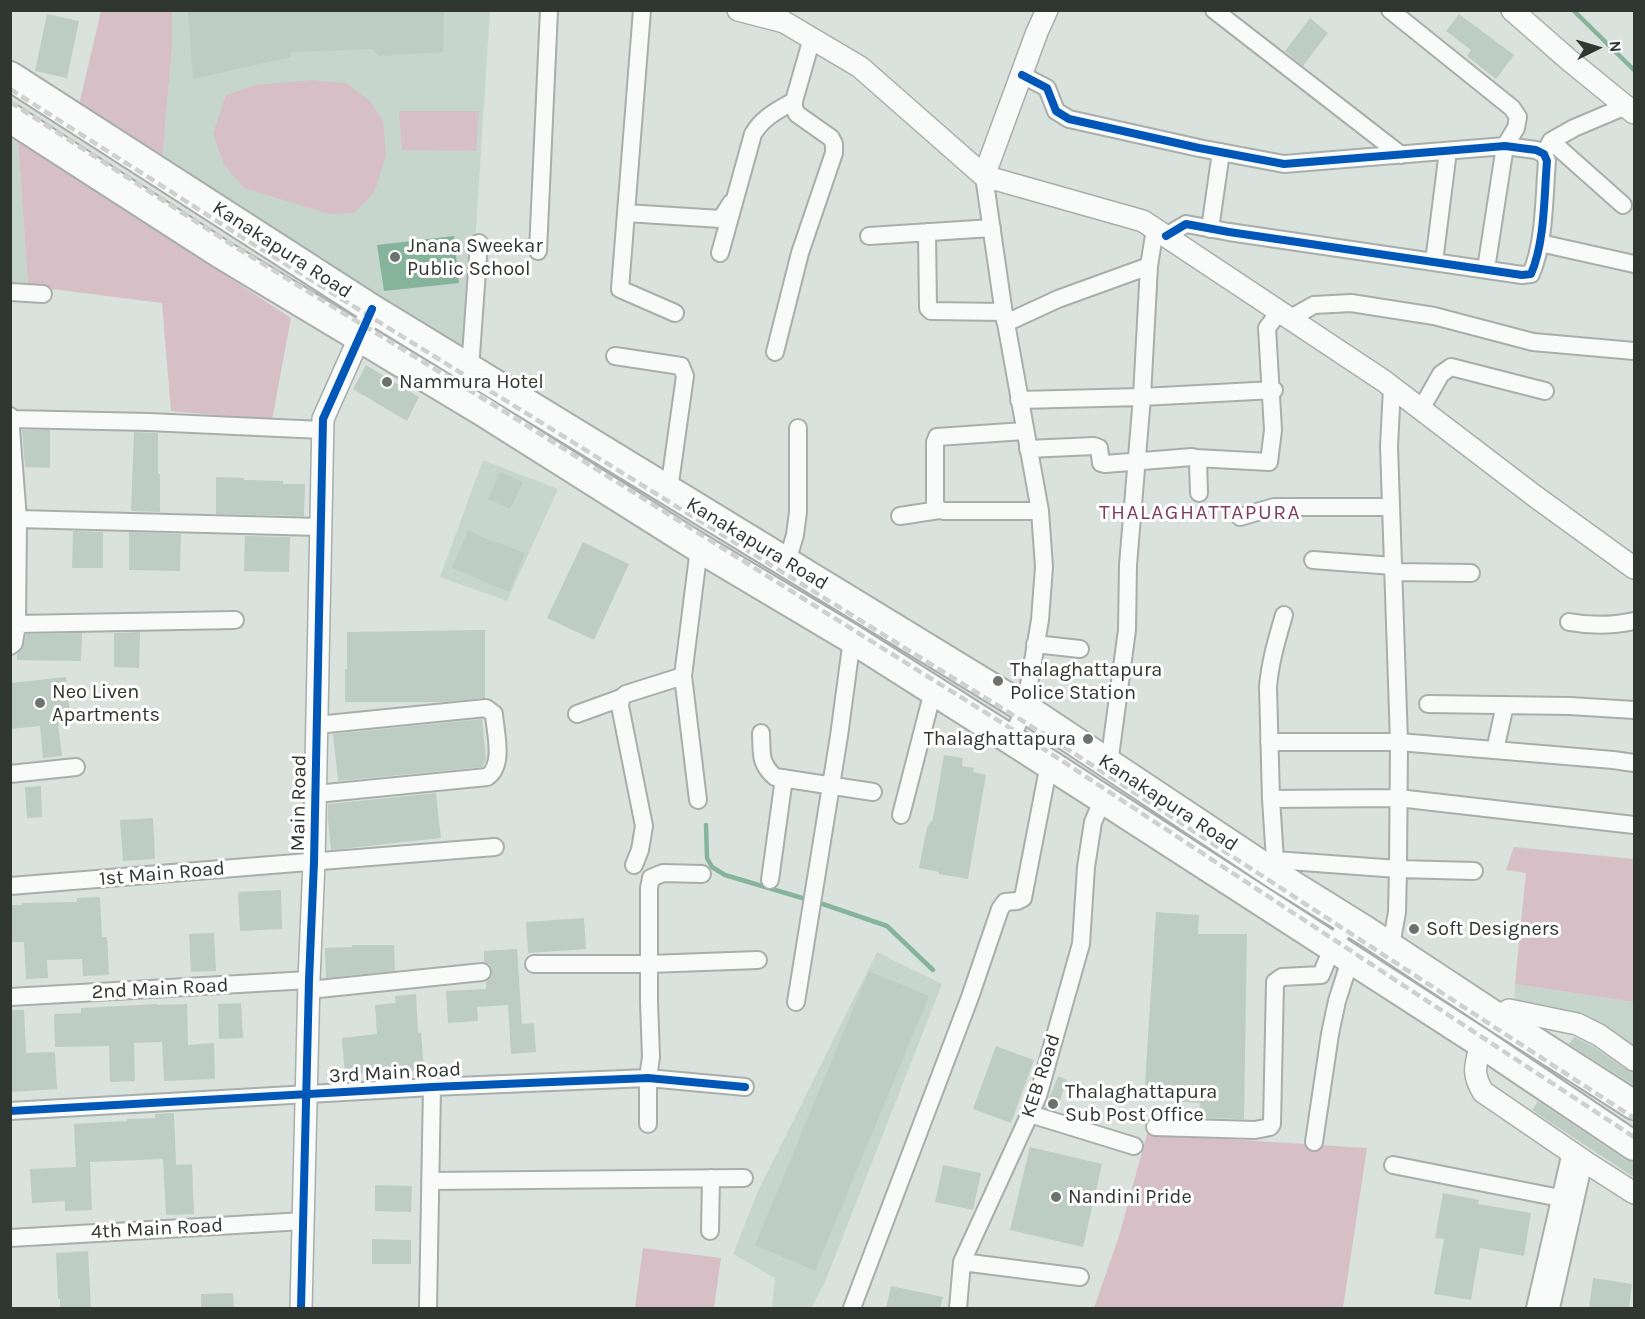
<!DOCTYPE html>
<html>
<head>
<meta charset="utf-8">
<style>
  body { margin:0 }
  #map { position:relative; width:1645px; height:1319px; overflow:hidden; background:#dae2dd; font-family:Karla,sans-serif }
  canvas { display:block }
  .frame { position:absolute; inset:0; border:12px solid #303632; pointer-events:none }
  .north { position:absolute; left:1567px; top:18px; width:60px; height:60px; -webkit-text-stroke:4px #fff; paint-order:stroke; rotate:85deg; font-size:16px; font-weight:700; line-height:24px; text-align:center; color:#303632 }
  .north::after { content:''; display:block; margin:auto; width:21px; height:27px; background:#303632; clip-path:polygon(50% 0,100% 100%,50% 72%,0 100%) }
</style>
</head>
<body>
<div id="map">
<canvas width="1645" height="1319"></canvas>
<div class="frame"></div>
<div class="north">N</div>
</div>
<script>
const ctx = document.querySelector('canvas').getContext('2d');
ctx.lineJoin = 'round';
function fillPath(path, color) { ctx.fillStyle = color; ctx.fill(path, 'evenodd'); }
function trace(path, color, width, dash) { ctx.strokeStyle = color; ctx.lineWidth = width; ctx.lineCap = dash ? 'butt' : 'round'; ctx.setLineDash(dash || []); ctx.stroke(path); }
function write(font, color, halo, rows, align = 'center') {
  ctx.font = font + ' Karla,sans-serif'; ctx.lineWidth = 6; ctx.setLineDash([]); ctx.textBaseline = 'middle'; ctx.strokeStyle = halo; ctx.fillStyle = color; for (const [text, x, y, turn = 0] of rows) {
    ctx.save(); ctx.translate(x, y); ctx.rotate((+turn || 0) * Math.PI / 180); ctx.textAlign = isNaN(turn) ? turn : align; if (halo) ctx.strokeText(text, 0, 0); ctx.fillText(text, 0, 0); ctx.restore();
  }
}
fillPath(new Path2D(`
  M172 11H490L468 353 162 162 172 47Z
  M11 135 18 139 28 286 11 283Z
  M483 460 558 489 507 601 440 577Z
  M877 952 942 984 825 1282 811 1308H772L775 1278 733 1254 758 1191Z
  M1515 984 1634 1002V1052L1514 1002Z`), '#c7d6cd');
fillPath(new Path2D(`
  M101 11H172V47L162 162 78 109Z
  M311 80 346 83 370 101 383 121 386 154 375 191 355 213 329 214 244 188 224 165 213 133 226 95 255 85Z
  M399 111H479L476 151 402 150Z
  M18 139 291 318 272 420 171 411 162 303 28 286Z
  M1514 847 1634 859V1002L1515 984 1526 873 1506 870Z
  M1147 1134 1367 1148 1343 1308H1094L1119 1236Z
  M643 1248 721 1258 714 1308H635Z`), '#d7bfc8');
fillPath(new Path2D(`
  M454 236 459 283 384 291 377 245Z`), '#85b49a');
trace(new Path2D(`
  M1573 10 1634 70
  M706 825 707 858 712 867 725 875 809 900
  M817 902 887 926 933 970`), '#85b49a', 4.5);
fillPath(new Path2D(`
  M188 10H444L443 52 379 56 372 49 291 52V57L193 79Z
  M47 14 79 21 67 78 35 71Z
  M1459 14 1514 55 1496 79 1467 56 1471 50 1446 31Z
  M1310 18 1328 33 1303 66 1285 51Z
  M366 365 419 397 407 421 353 389Z
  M22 430H50V468L25 467Z
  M134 432 158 433V474H160V512L131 511Z
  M500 472 523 482 510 509 488 499Z
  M216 477 244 478V480L283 481V484H305L304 516 216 514Z
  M468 530 495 543 496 542 525 553 509 592 452 568Z
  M73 531 103 532V568H72Z
  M129 532 181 534 180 571 129 570Z
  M245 536 290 537 289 572 244 571Z
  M583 542 629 564 594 640 547 618Z
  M485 630V698L443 702H345V669H347V632Z
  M140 632 139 668 114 667V633Z
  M82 633 81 661 17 660V654L24 645 26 634Z
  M66 677 71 723 58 724 62 756 43 758 40 726 10 729V683Z
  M482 719 486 760 482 767 338 781 333 734Z
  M944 755 963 758 962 766 974 768 973 772 986 775 968 879 939 874V872L919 868 927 827 933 819Z
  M41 786 42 817 27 818 25 787Z
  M436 793 441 838 331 850 328 821V804Z
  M153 818 155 859 123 861 120 820Z
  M281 890 282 929 240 931 238 892Z
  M100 897 102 937H107L109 975 83 976 82 959 47 960 48 978 26 979 24 942H10V905H22V903L77 902V898Z
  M1156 912 1199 915 1198 934H1247L1244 1119 1199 1118 1200 1103 1144 1099Z
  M584 918 586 949 528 953 526 922Z
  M214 933 216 971 191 972 189 934Z
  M352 945H394L395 971 326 978 325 948 352 947Z
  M517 949 522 1024 534 1023 536 1052 511 1054 508 1005 477 1007 478 1021 448 1023 446 991 486 989V982L491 977 492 972 490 965 484 962V951Z
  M869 971 929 996 815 1271 755 1245Z
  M416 994 418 1033 421 1032 424 1070 402 1072V1067L368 1070V1073L345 1075 342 1038 377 1034 375 1005 396 1003 395 996Z
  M241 1003 243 1038 219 1039 218 1004Z
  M157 1004V1005L187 1004 188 1045 214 1043 215 1079 164 1081 162 1042 134 1043 135 1081 110 1082 109 1046 55 1047 54 1014 81 1013V1008Z
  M10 1010H24L26 1053 55 1052 57 1089 10 1092Z
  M1574 1037 1592 1046 1627 1070 1635 1072V1086L1569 1044Z
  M996 1046 1034 1060 1011 1123 973 1109Z
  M1058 1076 1067 1080 1056 1111 1045 1108Z
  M1538 1101 1625 1160 1635 1162V1178L1532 1110Z
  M174 1113 176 1165 192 1164 194 1214 166 1215 163 1159 90 1162 92 1210 65 1211V1201L32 1203 30 1169 76 1167 74 1124 127 1121V1119L155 1118V1114Z
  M1030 1147 1102 1164 1083 1247 1010 1230Z
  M943 1165 981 1173 973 1210 935 1202Z
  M375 1185 412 1186 411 1212 375 1211Z
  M1443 1193 1479 1200 1478 1204 1531 1213 1524 1256 1480 1248 1471 1300 1434 1294 1444 1239 1435 1238Z
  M372 1239 411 1240V1264H372Z
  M88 1251 91 1308H60V1299H58L56 1253Z
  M1593 1278 1632 1284 1629 1308H1589Z
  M891 1286 943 1297 940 1308H886Z
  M233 1293 234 1308H201V1294Z`), '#bdcdc4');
const minor = new Path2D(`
  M642 10 620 289 675 313
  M1214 10 1401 155
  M1390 10 1512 108 1518 117 1516 128 1505 146 1486 269
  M1022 75 1047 88 1056 111 1069 119 1199 148 1284 164 1505 146 1536 150 1544 154 1547 161C1544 196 1545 242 1531 274L1522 275 1229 232 1186 224 1166 236
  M1551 141 1623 205
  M1544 154 1551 141 1574 128 1626 106
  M984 176 1005 321
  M626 213 721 219 731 203
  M1210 229 1221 152
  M927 232 928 308 931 311 1004 312
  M869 236 992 228
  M1540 243 1634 264
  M538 251 549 10
  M720 253 753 134C763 117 778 110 794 101
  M1434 262 1448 151
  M10 292 43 294
  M1289 319 1314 305 1351 303 1434 316 1533 342 1634 351
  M775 352 800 253 834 153V144L831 138 797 114 794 108V101L812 38
  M615 356 681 366 685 376 669 490
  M470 369 479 243
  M1019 400 1142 397 1274 390
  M1421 409 1441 374 1451 367 1545 391
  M10 416 18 519 17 624 14 643 10 646
  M11 419 149 422 322 430
  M1024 431 937 437 935 442V504L939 510 944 511H1040
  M1028 449 1094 446 1099 448 1101 463 1105 464 1192 457 1196 458 1198 462 1199 493
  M1196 458 1269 462 1273 430 1267 328 1279 312
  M900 516 939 510
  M1240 517 1274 507H1391
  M18 519 320 527
  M1313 560 1393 566
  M787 562 795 535 798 512V428
  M1393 572 1471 573
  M1569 622C1591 626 1612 626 1634 621
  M17 624 235 620
  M1035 644 1080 649
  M1428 704 1570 706 1634 710
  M577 714 621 698
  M761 733C762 753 759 763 775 777L873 792
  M1011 739 1025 708 1040 620 1044 567 1040 511 1006 323 1058 299 1149 266
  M1269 742H1399L1613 760 1634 763
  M1495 750 1505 705
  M1109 764 1127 630 1128 565 1142 397 1149 266 1155 229
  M10 774 76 767
  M316 794 487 777C505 765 495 732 494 714L486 708 317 725
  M1271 799 1398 798 1634 825
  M698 800 683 676 699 548
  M901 815 933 691
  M1275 860 1398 869 1474 871
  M634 865 640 850 644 826 620 706 621 698 626 694 683 676
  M1276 875 1271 799 1268 687C1270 662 1277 639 1284 615
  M770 880 784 778
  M10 886 495 847
  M1388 947 1392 940 1397 912 1398 869 1399 742 1389 446 1392 388
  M534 964H649L758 960
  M309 990 482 972
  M10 997 309 980
  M796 1002 839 736 852 639
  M10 1111 432 1087 648 1078 745 1087
  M1030 1114 1134 1146
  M648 1124V1078L651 1057 649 1002V888L651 878 663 873 702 874
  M1155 1127 1255 1130 1270 1127 1272 1124 1275 982 1282 977 1321 975 1332 948 1349 920
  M1314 1142 1330 1034 1337 1001 1350 960
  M1393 1165 1560 1198
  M430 1181 744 1178
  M710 1231 711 1178
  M10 1238 304 1221
  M962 1262 1080 1277
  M428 1308 432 1087
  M852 1308 970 997 1000 909 1005 902 1017 901 1023 898 1049 764
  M958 1308 962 1262 1038 1096 1081 944 1086 867 1093 822 1103 799
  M1535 1308 1571 1152
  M1551 1308 1584 1161`);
const tertiary = new Path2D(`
  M738 10 784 22 860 67 984 176
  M1047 10 1037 32 984 176 1143 221 1384 381 1536 497 1634 568
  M1512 10 1569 60 1634 113
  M1498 1018 1509 1010 1577 1024 1599 1035 1634 1060
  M1481 1043C1476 1065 1471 1072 1483 1092L1584 1161 1634 1193
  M301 1308 309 980 314 862 323 419 372 309`);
const trunk = new Path2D(`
  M10 76 372 309 1025 708 1276 875 1366 931 1498 1018 1634 1105
  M10 118 221 254 482 411 699 548 852 639 1016 743 1481 1043 1634 1146`);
trace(minor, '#a8aeaa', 20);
trace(tertiary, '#a8aeaa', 24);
trace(trunk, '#a8aeaa', 32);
trace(minor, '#f9fbfa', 16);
trace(tertiary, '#f9fbfa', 21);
trace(trunk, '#f9fbfa', 28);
trace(new Path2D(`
  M10 89 245 239 1055 741 1634 1118
  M10 102 237 248 505 412 1047 751 1634 1137`), '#ced1cf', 4.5, [9, 4.5]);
trace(new Path2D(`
  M1022 75 1047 88 1056 111 1069 119 1199 148 1284 164 1505 146 1536 150 1544 154 1547 161C1544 196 1545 242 1531 274L1522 275 1229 232 1186 224 1166 236
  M10 1111 432 1087 648 1078 745 1087
  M301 1308 309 980 314 862 323 419 372 309`), '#0057b8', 8);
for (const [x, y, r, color] of [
  [395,257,6,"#6c726e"],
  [387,382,6,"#6c726e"],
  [998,681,6,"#6c726e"],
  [40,703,6,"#6c726e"],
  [1088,739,6,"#6c726e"],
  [1414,929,6,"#6c726e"],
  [1053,1104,6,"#6c726e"],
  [1056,1197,6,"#6c726e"]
]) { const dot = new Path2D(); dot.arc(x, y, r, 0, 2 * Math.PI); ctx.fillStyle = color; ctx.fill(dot); trace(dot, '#fff', 2); }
write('20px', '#303632', '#fff', [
  ["Jnana Sweekar",407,246],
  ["Public School",407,269],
  ["Nammura Hotel",399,382],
  ["Thalaghattapura",1010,670],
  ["Police Station",1010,693],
  ["Neo Liven",52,692],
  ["Apartments",52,715],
  ["Thalaghattapura",1076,739,"right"],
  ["Soft Designers",1426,929],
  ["Thalaghattapura",1065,1092],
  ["Sub Post Office",1065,1115],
  ["Nandini Pride",1068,1197]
], 'left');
write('20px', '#303632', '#fff', [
  ["Kanakapura Road",282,250,33],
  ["Kanakapura Road",757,544,31],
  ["Main Road",299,803,-89],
  ["Kanakapura Road",1168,803,33],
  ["1st Main Road",162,874,-5],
  ["2nd Main Road",160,989,-3],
  ["3rd Main Road",395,1073,-3],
  ["KEB Road",1041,1076,-72],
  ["4th Main Road",157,1229,-3]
]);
ctx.letterSpacing = '1.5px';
write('21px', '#803c5b', '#fff', [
  ["THALAGHATTAPURA",1200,513]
]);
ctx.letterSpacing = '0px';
</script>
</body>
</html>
